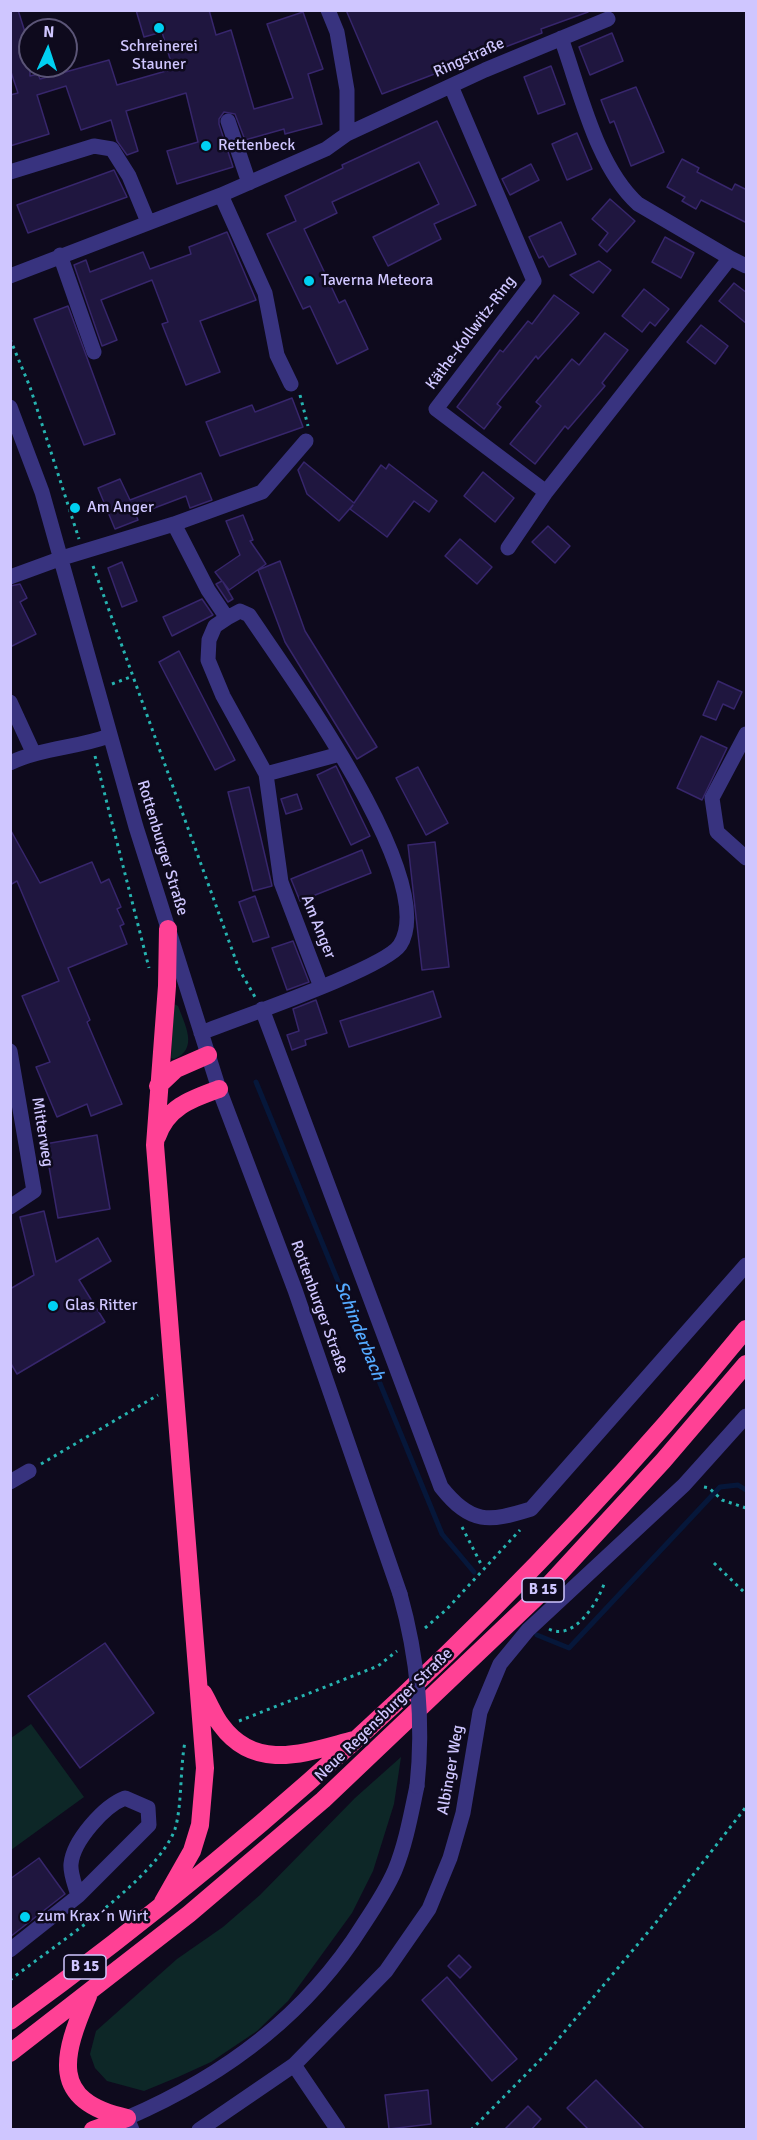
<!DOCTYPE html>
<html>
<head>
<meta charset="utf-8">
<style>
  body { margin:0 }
  #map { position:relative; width:757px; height:2140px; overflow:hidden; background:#0e0a1d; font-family:Signika,sans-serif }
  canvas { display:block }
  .frame { position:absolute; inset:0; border:12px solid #cfc6ff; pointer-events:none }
  .north { position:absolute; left:18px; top:18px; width:60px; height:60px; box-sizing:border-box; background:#0e0a1d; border:2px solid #5b5577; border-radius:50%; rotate:3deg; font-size:16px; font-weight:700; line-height:24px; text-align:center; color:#cfc6ff }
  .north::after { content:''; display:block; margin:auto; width:21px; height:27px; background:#00d0f1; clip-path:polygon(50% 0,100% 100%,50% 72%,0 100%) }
</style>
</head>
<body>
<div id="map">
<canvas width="757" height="2140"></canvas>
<div class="frame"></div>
<div class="north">N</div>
</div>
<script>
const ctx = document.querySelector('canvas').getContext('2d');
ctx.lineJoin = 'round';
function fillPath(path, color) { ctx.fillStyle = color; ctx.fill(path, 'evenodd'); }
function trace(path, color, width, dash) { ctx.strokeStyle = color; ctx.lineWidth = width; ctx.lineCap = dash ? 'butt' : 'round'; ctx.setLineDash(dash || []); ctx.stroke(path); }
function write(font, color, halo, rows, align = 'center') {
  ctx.font = font + ' Signika,sans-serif'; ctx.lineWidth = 5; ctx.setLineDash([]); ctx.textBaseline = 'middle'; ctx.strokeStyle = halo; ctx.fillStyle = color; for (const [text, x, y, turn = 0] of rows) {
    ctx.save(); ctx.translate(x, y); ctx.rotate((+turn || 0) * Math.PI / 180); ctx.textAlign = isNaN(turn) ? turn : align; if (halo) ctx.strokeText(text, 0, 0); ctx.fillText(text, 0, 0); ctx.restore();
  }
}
fillPath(new Path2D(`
  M174 1004 178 1006C185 1025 199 1049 174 1059L171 1058Z
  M31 1724 84 1797 11 1850V1738Z
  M401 1757 394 1804 373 1871 352 1913 288 2001 257 2031 211 2062 178 2077 144 2091 107 2081 95 2068 90 2054 96 2031 177 1959 223 1927 260 1895 355 1798Z`), '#0d2727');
trace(new Path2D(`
  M256 1082 442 1534 474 1572
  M537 1635 569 1648 720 1487 738 1485 746 1490`), '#06173a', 5);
const building = new Path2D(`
  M10 10H18L30 48V76L38 74 40 79 109 60 117 85 173 69 162 32 144 37 136 10H209L216 35 231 30 254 109 293 98 267 24 303 12 323 69 308 74 322 124 285 134 284 129 245 140 235 114 224 112 219 119V124L233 167 177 184 167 151 198 142 186 93 126 111 138 151 127 155 117 141 111 120 81 130 66 86 37 95 49 134 10 146V95L18 93 10 69Z
  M346 10H588V12L541 29 542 33 382 94Z
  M612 33 623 61 590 75 579 47Z
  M551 66 565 104 538 114 524 77Z
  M636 87 664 152 631 166 614 121 610 123 601 100Z
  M437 121 476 205 434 224 441 239 388 266 373 237 439 204 419 162 332 202 337 213 304 229 339 303 345 300 368 349 337 364 310 306 303 309 267 234 296 221 285 196 343 168 342 165Z
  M577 133 592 169 567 180 552 144Z
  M682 159 699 168 697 172 732 190 735 184 747 190V223L701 200 696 209 682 201 685 197 667 187Z
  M531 164 539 180 510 195 502 179Z
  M114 170 127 197 28 233 17 205Z
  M610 199 635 221 607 252 599 245 608 233 592 219Z
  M561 222 576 254 549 267 543 256 539 258 529 237Z
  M227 232 256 300 200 321 220 372 186 385 162 324 168 322 152 280 101 300 117 340 102 346 74 265 86 260 90 272 143 252 150 269 191 254 189 247Z
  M665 237 694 253 681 278 652 262Z
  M599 261 611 270 593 293 570 275Z
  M734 283 747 293V324L719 301Z
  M644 289 669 309 655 326 650 322 642 332 622 316Z
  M554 295 579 313 538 359 536 356 497 404 501 407 484 429 457 407 500 350 503 352 528 321 532 324Z
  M68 306 115 434 84 445 34 319Z
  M701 325 728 346 715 364 687 342Z
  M605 333 628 350 602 383 605 386 568 429 565 426 535 464 510 444 541 406 536 402 572 359 579 365Z
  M292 398 303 427 220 456 206 422 252 405 255 412Z
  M304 462 354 503 381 465 386 469 389 464 437 501 429 512 414 501 387 537 350 509 353 505 339 521 307 494 298 470Z
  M483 472 514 498 495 522 464 496Z
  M201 473 212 500 190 508 186 496 136 515 138 520 115 529 98 488 120 479 130 500Z
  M243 515 253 540 250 541 266 564 229 590 223 582 233 599 228 602 216 584 222 581 215 572 240 555 226 521Z
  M548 526 570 546 555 563 532 542Z
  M460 539 492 567 477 584 445 556Z
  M280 561 305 631 377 747 357 759 285 642 258 570Z
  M122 562 137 601 122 607 108 568Z
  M20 584 27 598 20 602 36 634 10 647V586Z
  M202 599 213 615 172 636 163 617Z
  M179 651 235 760 215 770 159 662Z
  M718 681 742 692 734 709 723 704 716 720 703 715Z
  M701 736 727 748 702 800 677 788Z
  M336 766 370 836 351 845 317 775Z
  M418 767 448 823 426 835 396 778Z
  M249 787 272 886 253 891 228 792Z
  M297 794 302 809 286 814 281 799Z
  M10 829 40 883 92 862 101 883 109 879 121 907 117 909 124 924 120 926 127 944 68 968 90 1020 87 1022 122 1104 91 1116 87 1104 57 1117 36 1067 50 1062 22 996 59 981 17 881 10 885Z
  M435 842 449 967 422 970 408 845Z
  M362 850 371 873 300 901 291 879Z
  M255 896 269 937 253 942 239 902Z
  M293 941 309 982 287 990 272 948Z
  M433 991 441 1017 349 1047 340 1021Z
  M316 1000 327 1033 305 1040 306 1045 292 1050 287 1035 299 1031 293 1009Z
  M97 1135 110 1209 58 1218 45 1144Z
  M44 1211 56 1262 98 1238 111 1261 79 1280 105 1322 17 1374 10 1362V1289L34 1275 20 1217Z
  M105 1643 154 1713 80 1768 28 1696Z
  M39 1858 65 1894 10 1937V1879Z
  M459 1955 471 1967 460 1978 448 1966Z
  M447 1977 517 2059 492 2081 422 2000Z
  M596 2080 645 2130H589L567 2108Z
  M428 2090 431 2124 389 2129 385 2095Z
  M528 2106 541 2119 531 2130H504Z`);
fillPath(building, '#1f163f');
trace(building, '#37266c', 1.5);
trace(new Path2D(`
  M10 339 30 387 79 539
  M300 395 308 426
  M93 566 239 969 255 997
  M112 684 133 676
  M95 756 149 968
  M41 1464 158 1395
  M704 1487 709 1488 722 1500 746 1508
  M462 1527 481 1564
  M714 1563 746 1594
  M425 1628 447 1609 520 1530
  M549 1629C574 1642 599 1601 605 1581
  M239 1721 378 1666 397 1651
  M10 1980C55 1945 157 1879 175 1829 182 1807 180 1767 185 1742
  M471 2130 545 2055 654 1925 746 1807`), '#26b3b0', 3, [3, 4.5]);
trace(new Path2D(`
  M328 10 337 32 347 90V134
  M451 86 534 281 436 409 546 492 730 258 638 204C596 166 580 90 561 38
  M228 121 249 183
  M10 172 94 146 112 149 129 176 148 222
  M221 195 265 293 277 355 291 384
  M60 255 94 352
  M730 258 746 266
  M10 276 221 195 326 149 347 134 485 70 608 19
  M10 407 42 492 136 827 219 1089 295 1290 400 1594
  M174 524 262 492 306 441
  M508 548 546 492
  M10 577 62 558 174 524 208 590 227 618 240 611 249 615C287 672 441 881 400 945 384 969 235 1019 201 1033
  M227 618 215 626 209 640 208 660 223 696 266 774 281 882 321 987
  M10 702 33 752
  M746 734 712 798 717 832 746 858
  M10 763C42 748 76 748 109 736
  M266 774 340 754
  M262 1009 441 1487C471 1525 489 1522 531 1509L746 1265
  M10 1051 34 1191 10 1207
  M10 1482 29 1471
  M10 1950 78 1896 149 1825 148 1808 125 1798C104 1806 73 1841 71 1864 70 1874 76 1887 78 1896
  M294 2065 338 2130
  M132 2130 127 2118C224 2076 306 2016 363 1925 375 1907 387 1889 395 1870 406 1843 411 1814 417 1786
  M199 2130 294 2065 386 1971 429 1909 450 1858 463 1813 480 1712 500 1664 528 1630 684 1485 746 1416`), '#38337f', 15);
trace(new Path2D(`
  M158 1086 176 1069 208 1055
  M157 1137C167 1107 191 1099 219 1089
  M203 1693C209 1703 214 1716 221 1725 256 1773 307 1752 354 1740
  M163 1902 192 1851 200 1825 205 1768 155 1145 167 986 168 929
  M88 1996C63 2055 48 2101 127 2118
  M10 2021C284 1822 532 1590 746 1329
  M10 2053 189 1914 323 1800 546 1588 663 1461 746 1364
  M93 2130 127 2118`), '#ff4195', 18);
trace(new Path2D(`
  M400 1594C418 1658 424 1720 417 1786`), '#38337f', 15);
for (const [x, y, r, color] of [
  [159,28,6,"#00d0f1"],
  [206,146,6,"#00d0f1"],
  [309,281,6,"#00d0f1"],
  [75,508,6,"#00d0f1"],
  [53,1306,6,"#00d0f1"],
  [25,1917,6,"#00d0f1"]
]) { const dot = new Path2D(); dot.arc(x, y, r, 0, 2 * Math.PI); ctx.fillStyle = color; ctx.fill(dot); trace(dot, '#0e0a1d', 2); }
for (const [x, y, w] of [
  [543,1590,42],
  [85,1967,42]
]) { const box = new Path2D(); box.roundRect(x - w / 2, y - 12, w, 24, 4.5); ctx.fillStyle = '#0e0a1d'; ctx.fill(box); trace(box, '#cfc6ff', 1.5); }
write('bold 15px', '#cfc6ff', null, [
  ["B 15",543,1590],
  ["B 15",85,1967]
]);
write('16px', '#cfc6ff', '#0e0a1d', [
  ["Schreinerei",159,47,"center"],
  ["Stauner",159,65,"center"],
  ["Rettenbeck",218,146],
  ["Taverna Meteora",321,281],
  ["Am Anger",87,508],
  ["Glas Ritter",65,1306],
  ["zum Krax´n Wirt",37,1917]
], 'left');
write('16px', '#cfc6ff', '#0e0a1d', [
  ["Ringstraße",469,58,-24],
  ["Käthe-Kollwitz-Ring",471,333,-53],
  ["Rottenburger Straße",162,848,73],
  ["Am Anger",318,927,68],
  ["Mitterweg",42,1132,81],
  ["Rottenburger Straße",319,1307,70],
  ["Neue Regensburger Straße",384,1715,-44],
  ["Albinger Weg",451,1770,-80]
]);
write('italic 18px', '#54aaff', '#0e0a1d', [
  ["Schinderbach",359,1331,68]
]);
</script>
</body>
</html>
